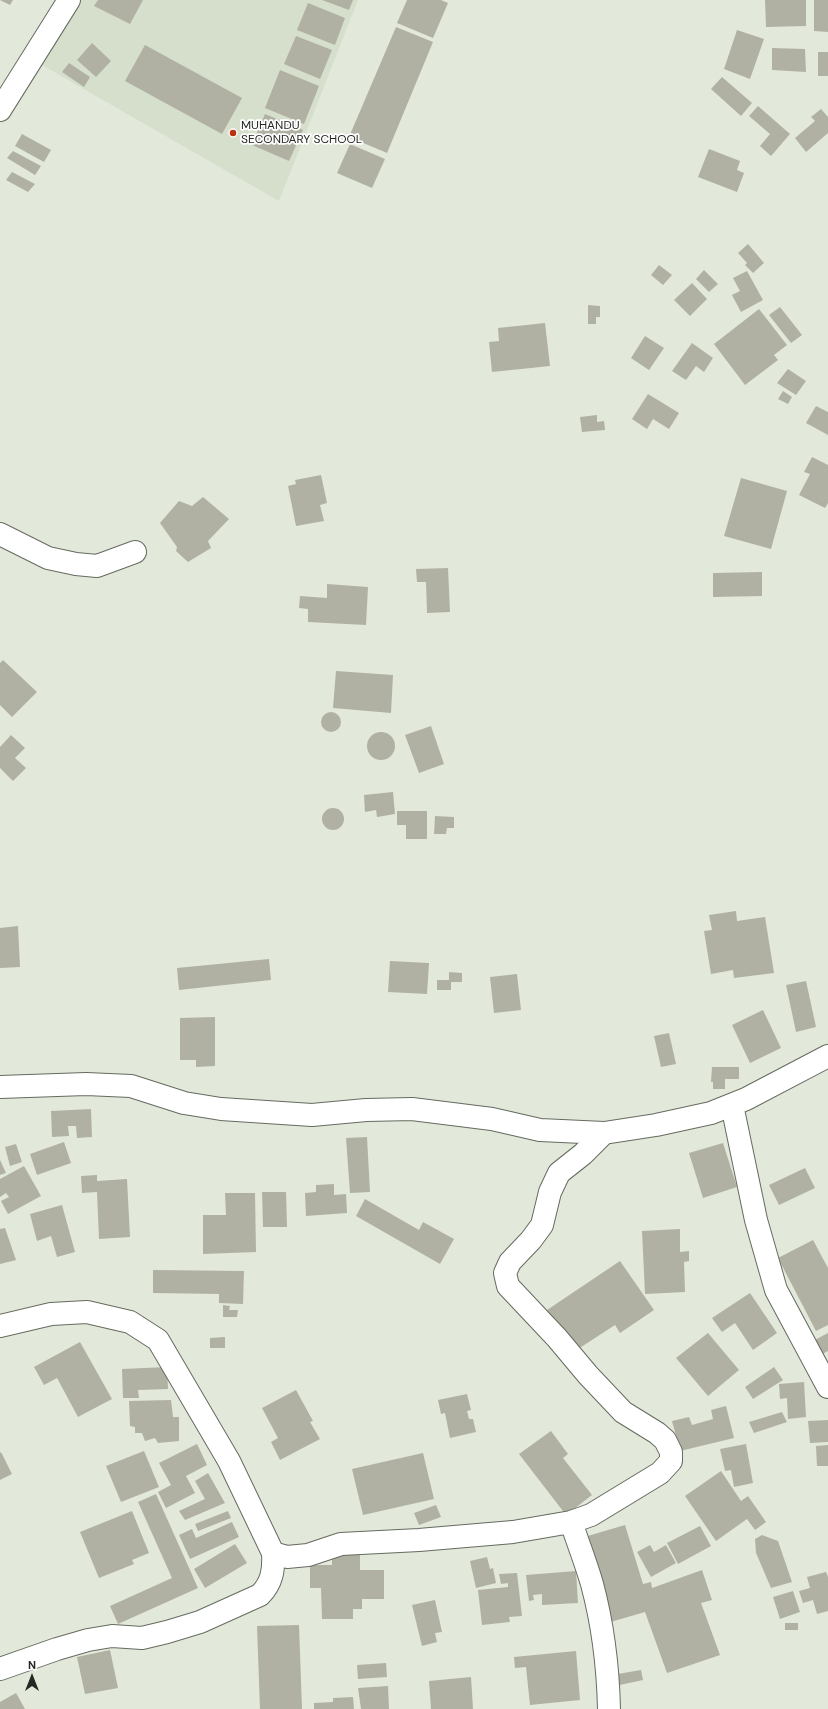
<!DOCTYPE html>
<html>
<head>
<meta charset="utf-8">
<style>
  body { margin:0 }
  #map { position:relative; width:828px; height:1709px; overflow:hidden; background:#e2e8da; font-family:"DM Sans",sans-serif }
  canvas { display:block }
  .north { position:absolute; left:12px; top:1657px; width:40px; height:40px; -webkit-text-stroke:3px #fff; paint-order:stroke; rotate:0deg; font-size:11px; font-weight:700; line-height:16px; text-align:center; color:#252722 }
  .north::after { content:''; display:block; margin:auto; width:14px; height:18px; background:#252722; clip-path:polygon(50% 0,100% 100%,50% 72%,0 100%) }
</style>
</head>
<body>
<div id="map">
<canvas width="828" height="1709"></canvas>
<div class="north">N</div>
</div>
<script>
const ctx = document.querySelector('canvas').getContext('2d');
ctx.lineJoin = 'round';
function fillPath(path, color) { ctx.fillStyle = color; ctx.fill(path, 'evenodd'); }
function trace(path, color, width, dash) { ctx.strokeStyle = color; ctx.lineWidth = width; ctx.lineCap = dash ? 'butt' : 'round'; ctx.setLineDash(dash || []); ctx.stroke(path); }
function write(font, color, halo, rows, align = 'center') {
  ctx.font = font + ' "DM Sans",sans-serif'; ctx.lineWidth = 3.5; ctx.setLineDash([]); ctx.textBaseline = 'middle'; ctx.strokeStyle = halo; ctx.fillStyle = color; for (const [text, x, y, turn = 0] of rows) {
    ctx.save(); ctx.translate(x, y); ctx.rotate((+turn || 0) * Math.PI / 180); ctx.textAlign = isNaN(turn) ? turn : align; if (halo) ctx.strokeText(text, 0, 0); ctx.fillText(text, 0, 0); ctx.restore();
  }
}
fillPath(new Path2D(`
  M75 0H358L279 201 42 65Z`), '#d5dfcb');
fillPath(new Path2D(`
  M0 0H13L10 5Z
  M98 0H143L130 24 94 6Z
  M322 0H353L349 10Z
  M407 0H441L448 3 433 38 397 23Z
  M765 0H806V26L766 27Z
  M814 0H828V32L814 31Z
  M308 3 345 18 335 45 297 30Z
  M396 27 433 42 387 153 349 137Z
  M737 30 764 39 750 79 724 69Z
  M296 36 332 50 320 79 284 64Z
  M92 43 111 61 96 77 77 60Z
  M145 45 242 98 222 134 125 81Z
  M772 48 805 49 806 72 772 70Z
  M818 52H828V76H818Z
  M69 63 90 77 84 87 62 72Z
  M280 70 319 86 304 124 265 108Z
  M722 77 752 103 741 116 711 89Z
  M758 106 790 134 771 156 760 146 770 134 749 116Z
  M821 109 828 117V133L806 152 795 138 815 121 811 117Z
  M265 114 303 130 289 161 252 145Z
  M22 134 51 150 44 162 15 146Z
  M350 144 385 159 372 188 337 173Z
  M709 149 740 161 737 170 744 173 737 192 698 177Z
  M13 151 41 166 35 175 7 158Z
  M12 172 35 184 28 192 6 180Z
  M748 244 764 263 753 273 745 265 747 263 738 253Z
  M659 265 672 275 663 285 651 275Z
  M704 270 718 284 709 292 696 279Z
  M747 271 763 300 741 312 732 295 740 291 733 278Z
  M692 283 707 299 690 316 674 300Z
  M588 305 600 306V317H596V324H588Z
  M780 307 802 335 791 343 769 315Z
  M759 309 787 345 774 355 778 360 745 385 714 344Z
  M545 323 550 366 492 372 489 342 499 341 498 328Z
  M645 336 664 348 649 370 631 358Z
  M692 343 713 358 704 372 696 366 686 380 672 371Z
  M788 369 806 381 796 395 777 383Z
  M783 391 792 397 788 404 778 399Z
  M648 394 679 413 669 429 653 419 647 429 632 419Z
  M816 406 828 412V435L806 423Z
  M597 415V422L604 421 605 430 582 432 580 417Z
  M812 457 828 465V503L825 508 799 495 810 474 804 472Z
  M321 475 327 503 320 505 324 521 296 526 288 486 296 484 295 480Z
  M741 478 787 491 771 549 724 536Z
  M203 497 229 519 208 541 211 548 188 562 176 551 177 547 160 523 179 501 192 506Z
  M448 568 450 612 427 613 426 582H417L416 569Z
  M762 572V596L713 597V573Z
  M327 584 368 587 366 625 308 622V609L299 608 300 596 327 598Z
  M3 660 37 692 12 717 0 705V663Z
  M336 671 393 675 391 713 333 708Z
  M321 722a10 10 0 1 1 20 0a10 10 0 1 1-20 0Z
  M431 726 444 764 419 773 405 735Z
  M367 746a14 14 0 1 1 28 0a14 14 0 1 1-28 0Z
  M11 735 25 748 15 758 26 768 13 781 0 768V747Z
  M393 792 395 814 377 817 376 810 365 812 364 795Z
  M322 819a11 11 0 1 1 22 0a11 11 0 1 1-22 0Z
  M397 811H427V839H406V825H397Z
  M435 816 454 817V828H447L446 834H434Z
  M736 911 737 921 765 917 774 973 734 978 733 970 711 974 704 931 712 930 709 915Z
  M18 926 20 967 0 968V928Z
  M269 959 271 980 179 990 177 968Z
  M390 961 429 963 427 994 388 992Z
  M449 972 462 973V982H451V990H437V980H449Z
  M517 974 521 1010 494 1013 490 977Z
  M806 981 816 1027 796 1032 786 985Z
  M763 1010 781 1048 750 1063 732 1025Z
  M215 1017V1066L196 1067V1060H180V1018Z
  M669 1033 676 1064 661 1067 654 1036Z
  M712 1067H739V1079H725V1089H713V1082H711Z
  M91 1109 92 1137 77 1138 76 1126H68L69 1136 52 1137 51 1111Z
  M367 1137 370 1192 350 1193 346 1138Z
  M64 1142 71 1163 37 1175 30 1154Z
  M723 1143 737 1187 703 1198 689 1153Z
  M16 1144 22 1162 10 1166 5 1147Z
  M0 1160 6 1173 0 1175Z
  M24 1166 41 1196 8 1214 1 1201 9 1197 6 1193 0 1197V1179Z
  M805 1168 815 1188 779 1205 769 1185Z
  M97 1175V1181L127 1179 130 1237 99 1239 97 1192 82 1193 81 1176Z
  M334 1184V1195L346 1194 347 1213 306 1216 305 1193 316 1192V1185Z
  M262 1192H286L287 1227H263Z
  M225 1193H255L256 1252 203 1254V1215H226Z
  M365 1199 419 1230 423 1222 454 1239 440 1264 356 1216Z
  M62 1205 75 1252 57 1257 51 1236 37 1241 30 1214Z
  M5 1228 16 1260 0 1264V1229Z
  M680 1229V1252L689 1251V1261L684 1262 685 1292 645 1294 642 1231Z
  M813 1240 828 1268V1325L816 1331 778 1258Z
  M620 1261 654 1310 620 1333 615 1325 575 1351 547 1310Z
  M153 1270 244 1271 243 1304 219 1303V1294L153 1293Z
  M750 1293 777 1333 753 1350 735 1323 722 1332 712 1318Z
  M223 1305 230 1306 229 1310H238L237 1317H223Z
  M708 1333 739 1370 708 1396 676 1358Z
  M828 1333V1351L817 1357 809 1343Z
  M225 1337V1348H210V1338Z
  M80 1342 112 1399 78 1417 57 1378 44 1385 34 1367Z
  M167 1367 168 1389 138 1390 139 1398H123L122 1369Z
  M774 1367 783 1380 753 1399 745 1387Z
  M804 1382 806 1417 788 1419 787 1398 780 1399 779 1384Z
  M296 1390 313 1421 310 1422 320 1439 280 1460 271 1442 278 1438 262 1408Z
  M467 1394 471 1410 467 1411 469 1419H473L476 1432 450 1438 445 1413 441 1414 438 1400Z
  M171 1400 173 1417H179V1441L158 1443 155 1438 145 1441 142 1433H135V1427L130 1426 129 1401Z
  M726 1406 734 1438 680 1451 672 1421 689 1417 692 1425 713 1419 711 1410Z
  M782 1412 787 1422 754 1433 749 1422Z
  M828 1420V1442L810 1443 808 1421Z
  M551 1431 568 1454 563 1458 592 1495 566 1515 519 1454Z
  M197 1444 207 1465 186 1476 195 1493 166 1508 158 1492 171 1485 159 1463Z
  M746 1444 753 1483 734 1487 731 1470 725 1471 720 1449Z
  M828 1445V1466H817L816 1446Z
  M144 1451 159 1487 121 1502 106 1466Z
  M1 1452 12 1474 0 1480V1453Z
  M423 1453 434 1499 363 1515 352 1469Z
  M721 1471 741 1501 748 1496 766 1522 755 1530 747 1519 716 1541 685 1496Z
  M208 1473 225 1503 185 1520 179 1511 205 1499 195 1481Z
  M156 1494 198 1588 118 1624 110 1606 172 1578 138 1502Z
  M436 1505 441 1517 419 1525 414 1513Z
  M132 1511 149 1553 132 1560 134 1564 99 1578 80 1532Z
  M228 1511 231 1518 198 1531 195 1524Z
  M232 1522 239 1537 190 1559 179 1535 192 1529 196 1538Z
  M625 1525 643 1584 651 1582 652 1588 702 1570 712 1600 701 1603 720 1655 667 1673 645 1612 607 1623 581 1538Z
  M700 1526 711 1546 678 1564 667 1543Z
  M762 1535 778 1541 792 1582 771 1588 756 1553 755 1539Z
  M235 1544 247 1563 205 1588 194 1569Z
  M650 1545 654 1552 666 1545 676 1563 651 1577 637 1552Z
  M332 1554H360V1570H384V1599H362V1609H353V1619H322L321 1588H310V1565H332Z
  M487 1557 490 1569 493 1568 496 1583 476 1588 470 1561Z
  M576 1571 578 1603 542 1605V1594L533 1595 534 1600 529 1601 526 1575Z
  M826 1572 828 1577V1611L817 1614 813 1600 803 1603 799 1591 810 1588 807 1577Z
  M517 1573 522 1616 509 1617 510 1622 482 1625 478 1590 508 1587V1583L501 1584 499 1574Z
  M793 1591 800 1612 780 1619 773 1597Z
  M435 1600 442 1632 435 1633 437 1642 422 1646 412 1605Z
  M785 1623H798V1630H785Z
  M299 1625 302 1709H260L257 1626Z
  M110 1650 118 1688 85 1694 77 1657Z
  M576 1651 580 1700 530 1705 526 1667 515 1668 514 1657Z
  M386 1663 387 1677 358 1679 357 1665Z
  M641 1670 643 1680 615 1686 612 1675Z
  M471 1677 473 1709H431L429 1681Z
  M388 1686 389 1709H361L358 1688Z
  M16 1693 25 1709H0V1702Z
  M353 1697 354 1709H314V1703L333 1702V1698Z`), '#b1b1a3');
const minor = new Path2D(`
  M0 110 69 0
  M0 534 48 558 76 564 97 566 135 552
  M0 1087 86 1084 131 1086 184 1103 221 1109 312 1115 366 1110 412 1109 492 1119 540 1130 604 1133 656 1125 711 1113 746 1099 828 1056
  M732 1105 756 1220 776 1290 828 1387
  M0 1326 51 1314 87 1312 130 1322 158 1340 229 1461 273 1553 287 1557 308 1555 341 1544 419 1540 513 1532 571 1522 591 1515 660 1473 671 1461V1452L665 1440 657 1433 623 1412 588 1375 557 1338 508 1286 505 1273 510 1262 531 1240 542 1225 550 1192 559 1173 583 1154 604 1133
  M571 1522C578 1543 586 1563 592 1584 603 1625 608 1666 609 1709
  M0 1669 57 1649 88 1640 112 1636 142 1638 167 1632 200 1622 260 1595C272 1583 274 1570 273 1553`);
trace(minor, '#656b5f', 24);
trace(minor, '#fff', 22);
for (const [x, y, r, color] of [
  [233,133,4,"#bb3111"]
]) { const dot = new Path2D(); dot.arc(x, y, r, 0, 2 * Math.PI); ctx.fillStyle = color; ctx.fill(dot); trace(dot, '#fff', 1.5); }
write('12px', '#252722', '#fff', [
  ["MUHANDU",241,126],
  ["SECONDARY SCHOOL",241,140]
], 'left');
</script>
</body>
</html>
